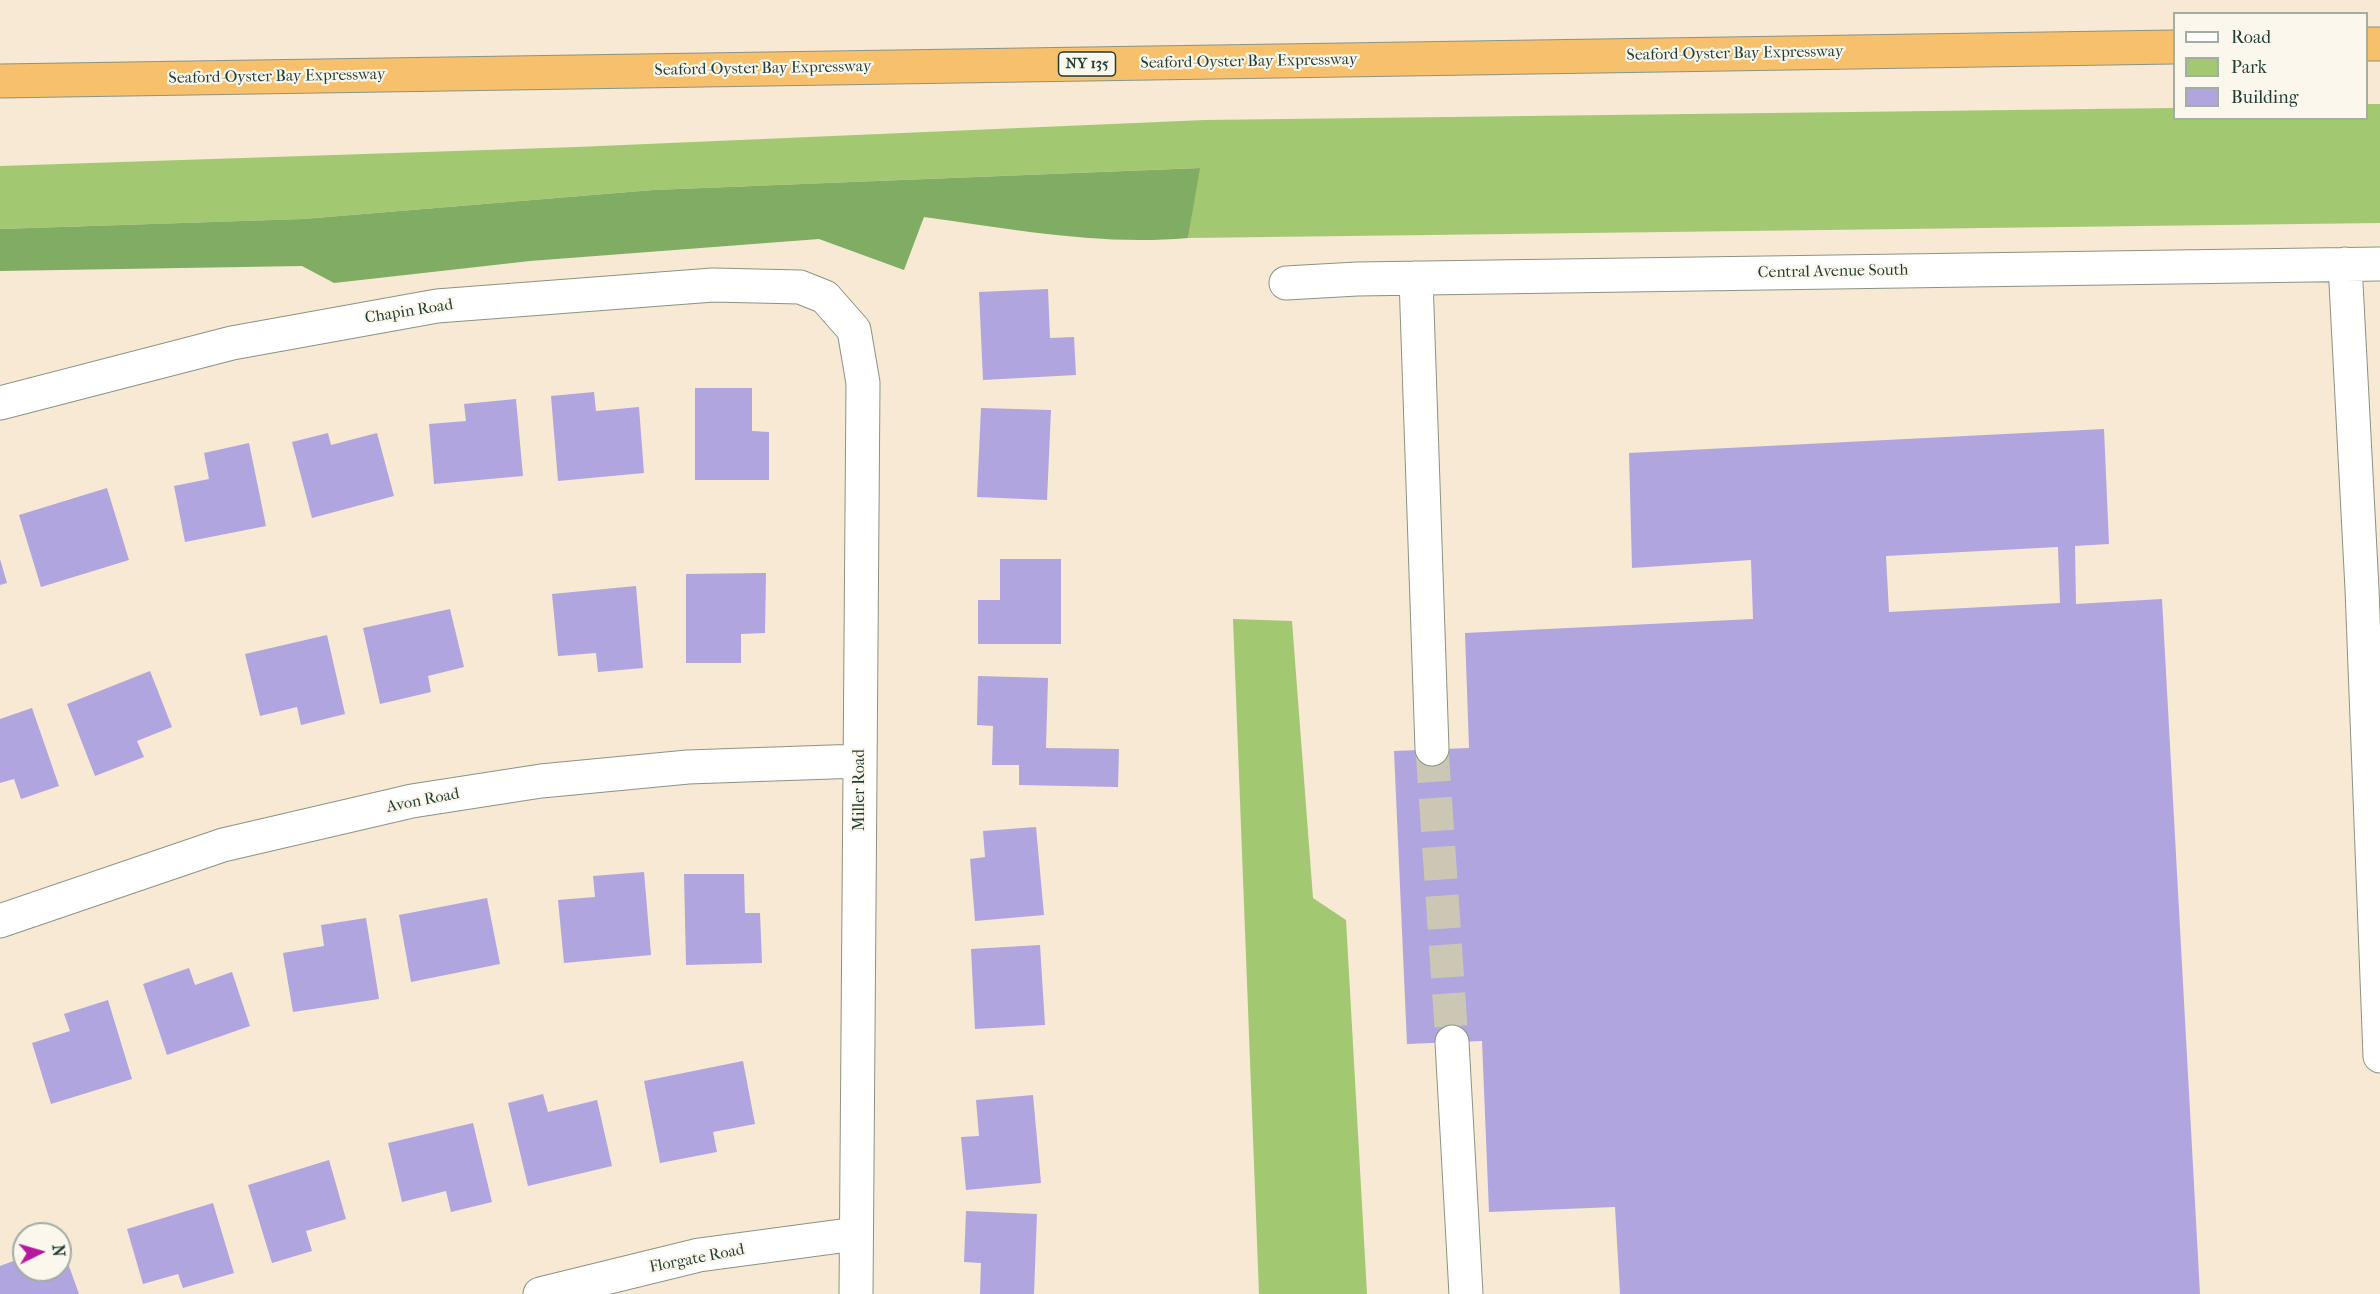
<!DOCTYPE html>
<html>
<head>
<meta charset="utf-8">
<style>
  body { margin:0 }
  #map { position:relative; width:2380px; height:1294px; overflow:hidden; background:#f7e9d4; font-family:"IM FELL French Canon",serif }
  canvas { display:block }
  .legend { position:absolute; left:2173px; top:12px; width:195px; height:108px; box-sizing:border-box; background:#fbf7ec; border:2px solid #a3ada2; margin:0; padding:8px 10px; list-style:none; font-size:18px; color:#1f3d34 }
  .legend li { display:flex; align-items:center; gap:12px; height:30px }
  .legend b { width:30px; border:2px solid #a3ada2 }
  .north { position:absolute; left:12px; top:1222px; width:60px; height:60px; box-sizing:border-box; background:#fbf7ec; border:2px solid #a3ada2; border-radius:50%; rotate:85deg; font-size:16px; font-weight:700; line-height:24px; text-align:center; color:#1f3d34 }
  .north::after { content:''; display:block; margin:auto; width:21px; height:27px; background:#b5179e; clip-path:polygon(50% 0,100% 100%,50% 72%,0 100%) }
</style>
</head>
<body>
<div id="map">
<canvas width="2380" height="1294"></canvas>
<ul class="legend">
<li><b style="height:8px;background:#fff"></b>Road</li>
<li><b style="height:16px;background:#a2c872"></b>Park</li>
<li><b style="height:16px;background:#b0a5df"></b>Building</li>
</ul>
<div class="north">N</div>
</div>
<script>
const ctx = document.querySelector('canvas').getContext('2d');
ctx.lineJoin = 'round';
function fillPath(path, color) { ctx.fillStyle = color; ctx.fill(path, 'evenodd'); }
function trace(path, color, width, dash) { ctx.strokeStyle = color; ctx.lineWidth = width; ctx.lineCap = dash ? 'butt' : 'round'; ctx.setLineDash(dash || []); ctx.stroke(path); }
function write(font, color, halo, rows, align = 'center') {
  ctx.font = font + ' "IM FELL French Canon",serif'; ctx.lineWidth = 4.5; ctx.setLineDash([]); ctx.textBaseline = 'middle'; ctx.strokeStyle = halo; ctx.fillStyle = color; for (const [text, x, y, turn = 0] of rows) {
    ctx.save(); ctx.translate(x, y); ctx.rotate((+turn || 0) * Math.PI / 180); ctx.textAlign = isNaN(turn) ? turn : align; if (halo) ctx.strokeText(text, 0, 0); ctx.fillText(text, 0, 0); ctx.restore();
  }
}
fillPath(new Path2D(`
  M2367 104H2380V223L1188 238 1199 168 653 190 303 219 0 229V166L577 147 1205 120 2174 108V118H2366Z
  M1233 619 1292 621 1313 898 1346 920 1367 1294H1259Z`), '#a2c872');
fillPath(new Path2D(`
  M1200 168 1188 238C1099 246 1011 229 924 217L904 270 819 239 530 261 334 283 302 266 0 271V229L303 219 653 190Z`), '#81ac64');
fillPath(new Path2D(`
  M1048 289 1050 338 1074 337 1076 375 983 380 979 292Z
  M695 388H752V431L769 432V480H695Z
  M594 392 596 411 639 407 644 473 558 481 551 396Z
  M516 399 523 476 434 484 429 424 466 421 464 404Z
  M981 408 1051 410 1047 500 977 497Z
  M2104 429 2109 544 2075 546 2076 604 2162 599 2200 1294H1620L1615 1207 1489 1212 1482 1041 1407 1044 1394 751 1469 748 1465 633 1753 619 1751 560 1632 568 1629 453ZM2058 547 2060 603 1889 612 1886 556Z
  M328 433 331 445 377 433 394 496 312 518 292 442Z
  M249 443 266 526 185 542 174 486 209 479 204 453Z
  M107 488 129 560 41 587 19 515Z
  M0 559 7 583 0 585Z
  M1000 559H1061V644H978V600H1000Z
  M766 573 765 633 741 634V663H686V574Z
  M636 586 643 668 598 672 596 653 558 656 552 594Z
  M450 609 464 667 428 676 431 692 380 704 363 628Z
  M327 635 345 714 301 725 297 707 260 716 245 654Z
  M150 671 172 727 137 741 144 757 95 776 67 704Z
  M978 676 1048 678 1046 748 1119 749 1118 787 1019 785V765H992L993 726 977 725Z
  M32 708 59 786 21 799 14 779 0 783V719Z
  M1036 827 1044 915 975 921 970 859 985 857 983 831Z
  M644 872 651 955 564 963 558 900 595 897 593 876Z
  M684 874H744L745 913H760L762 963 686 965Z
  M487 898 500 964 411 982 399 915Z
  M366 918 379 999 293 1012 283 953 324 946 321 925Z
  M1040 945 1045 1025 975 1029 971 949Z
  M189 968 195 985 232 972 250 1026 167 1055 143 984Z
  M108 1000 132 1079 51 1104 32 1043 70 1031 64 1014Z
  M743 1061 755 1124 713 1132 717 1152 660 1163 644 1081Z
  M543 1094 548 1112 597 1100 612 1166 528 1186 508 1103Z
  M1033 1095 1041 1183 966 1190 961 1137 979 1136 976 1100Z
  M473 1123 492 1202 451 1212 446 1191 402 1202 388 1143Z
  M329 1160 346 1219 306 1231 312 1251 272 1263 248 1185Z
  M213 1203 234 1273 183 1288 178 1274 143 1284 127 1229Z
  M966 1211 1037 1214 1034 1294H980L981 1263 964 1262Z
  M60 1241 79 1294H0V1266L24 1257V1270H60Z`), '#b0a5df');
trace(new Path2D(`
  M1432 749 1452 1042`), '#ccc7b4', 33, [33, 16]);
const minor = new Path2D(`
  M2345 264 2362 589 2380 1056
  M1416 278 1432 749
  M1286 283 1357 279 2380 264
  M0 403 232 343 437 306 713 285 800 287 825 297 854 330 863 383 856 1294
  M0 921 223 845 412 801 541 781 688 767 860 761
  M1452 1042 1466 1294
  M540 1294 699 1255 856 1234`);
const highway = new Path2D(`
  M2366 44H2380
  M0 81 2174 47`);
trace(minor, '#8b9384', 35);
trace(highway, '#8b9384', 35);
trace(minor, '#fff', 33);
trace(highway, '#f7c06c', 33);
for (const [x, y, w] of [
  [1087,64,57]
]) { const box = new Path2D(); box.roundRect(x - w / 2, y - 12, w, 24, 4.5); ctx.fillStyle = '#fbf7ec'; ctx.fill(box); trace(box, '#1f3d34', 1.5); }
write('bold 15px', '#1f3d34', null, [
  ["NY 135",1087,64]
]);
write('16px', '#1f3d34', '#fbf7ec', [
  ["Seaford-Oyster Bay Expressway",1735,54,-1],
  ["Seaford-Oyster Bay Expressway",1249,62,-1],
  ["Seaford-Oyster Bay Expressway",763,69,-1],
  ["Seaford-Oyster Bay Expressway",277,77,-1],
  ["Central Avenue South",1833,272,-1],
  ["Chapin Road",409,312,-9],
  ["Miller Road",860,790,-90],
  ["Avon Road",423,801,-11],
  ["Florgate Road",697,1259,-11]
]);
</script>
</body>
</html>
